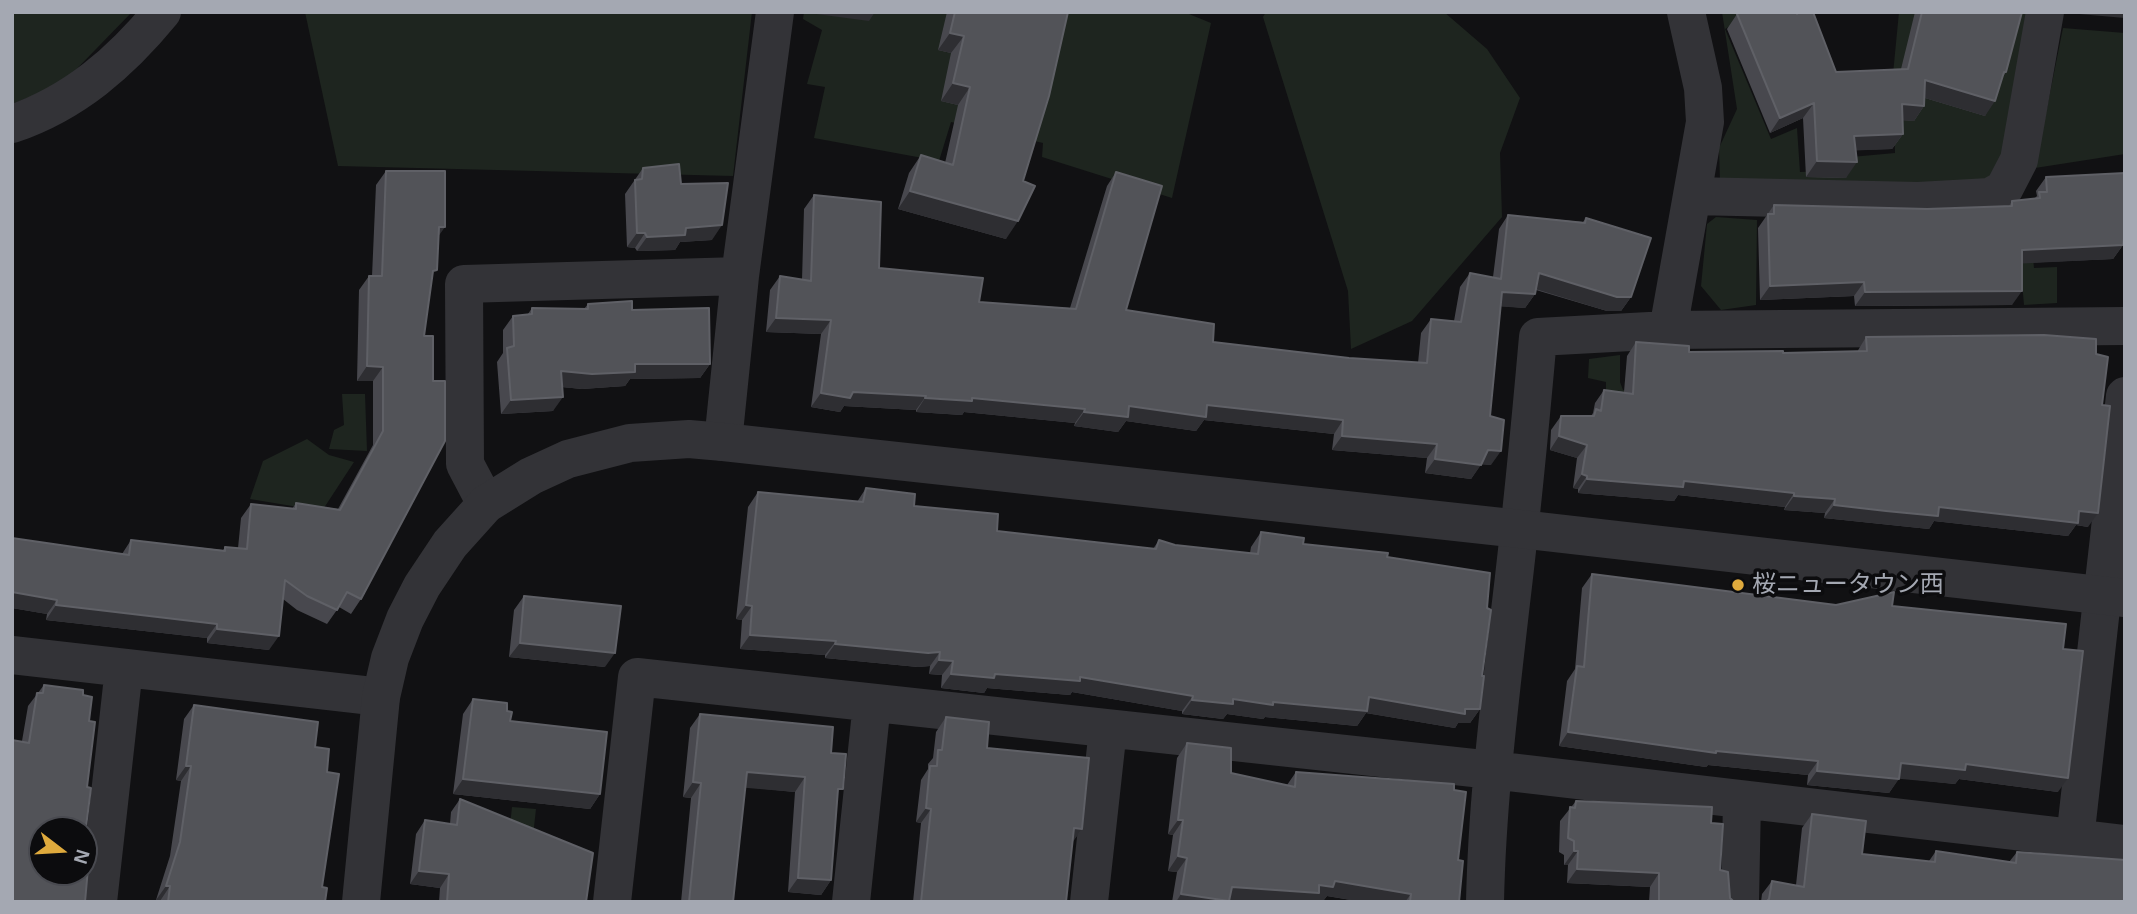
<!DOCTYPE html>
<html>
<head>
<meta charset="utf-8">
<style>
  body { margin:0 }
  #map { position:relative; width:2137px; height:914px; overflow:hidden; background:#111113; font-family:Helvetica,sans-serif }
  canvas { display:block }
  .frame { position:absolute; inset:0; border:14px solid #a4a8b2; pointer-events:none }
  .north { position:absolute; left:28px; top:816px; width:70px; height:70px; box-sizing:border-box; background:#0c0c0e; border:2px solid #494a50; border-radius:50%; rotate:107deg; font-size:19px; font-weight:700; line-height:28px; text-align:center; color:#a4a8b2 }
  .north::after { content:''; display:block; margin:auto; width:24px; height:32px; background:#dfaa3d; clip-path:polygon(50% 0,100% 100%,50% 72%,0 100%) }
</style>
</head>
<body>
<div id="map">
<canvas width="2137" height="914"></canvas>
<div class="frame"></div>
<div class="north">N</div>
</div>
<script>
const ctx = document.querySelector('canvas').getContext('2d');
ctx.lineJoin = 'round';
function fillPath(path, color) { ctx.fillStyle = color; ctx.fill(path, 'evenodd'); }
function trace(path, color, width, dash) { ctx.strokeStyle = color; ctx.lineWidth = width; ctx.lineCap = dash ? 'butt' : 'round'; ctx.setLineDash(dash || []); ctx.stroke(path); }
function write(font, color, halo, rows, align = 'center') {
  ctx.font = font + ' Helvetica,"Noto Sans JP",sans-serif'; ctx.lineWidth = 7; ctx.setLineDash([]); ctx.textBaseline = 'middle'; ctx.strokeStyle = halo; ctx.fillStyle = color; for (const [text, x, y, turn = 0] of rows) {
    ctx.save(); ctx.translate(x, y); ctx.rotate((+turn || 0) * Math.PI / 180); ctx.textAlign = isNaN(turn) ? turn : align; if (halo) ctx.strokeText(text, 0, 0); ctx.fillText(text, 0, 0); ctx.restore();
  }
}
fillPath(new Path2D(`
  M12 12H132L62 84 12 104Z
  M305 12H752L733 176 338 166Z
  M804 12H1184L1211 23 1172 198 1042 157 1043 143 951 122 939 161 814 138 825 87 807 84 822 30 803 19Z
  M1266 12H1444L1487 49 1520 98 1500 153 1502 217 1412 321 1351 349 1348 291 1263 17Z
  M1722 12H1755L1725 29 1771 139 1797 128 1800 172 1851 170V157L1895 153 1893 74 1899 12H2031L2006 145 1990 179 1955 187 1720 181 1719 148 1737 109Z
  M2063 28 2125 33V154L2035 168Z
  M1716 217 1757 220 1756 305 1721 310 1701 286 1707 224Z
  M2032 247 2034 268 2057 267V303L2024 305 2019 248Z
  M1620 355V382L1623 390 1631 391 1606 401V382L1588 378 1589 359Z
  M342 394H365L367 451 329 449 334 430 344 425Z
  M307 439 329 455 354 462 322 511 250 499 263 461Z
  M512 807 536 809 527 890 503 888Z`), '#1e251f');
trace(new Path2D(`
  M12 124C74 103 121 62 162 12
  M1692 196 1918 201 1990 197 2004 189 2019 160 2045 12
  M1668 330 1705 122 1703 88 1686 12
  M723 442 740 276 775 12
  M486 504 465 464 464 284 740 276
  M12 655 381 697
  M2075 839 2125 396
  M98 902 124 668
  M612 902 637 677 1492 770 2125 844
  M851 902 872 703
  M1089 902 1108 729
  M1485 902C1487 804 1499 708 1510 611 1521 520 1530 428 1538 337L1668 330 2125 326
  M1740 902 1742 800`), '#333337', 38);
trace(new Path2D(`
  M361 902 381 697 390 658 405 619 422 586 450 544 486 504 531 476 568 459 630 443 689 439 723 442 1520 529 2125 598`), '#333337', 38);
fillPath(new Path2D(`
  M947 12H1068L1006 239 898 209 909 173 921 155 945 163 958 105 941 101 951 53 938 50Z
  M1915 12H2022L2006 72 2002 78 1985 116 1925 98 1924 106 1914 121 1903 120V134L1892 149 1855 150 1846 178 1806 177 1803 118 1770 133 1727 29 1737 14 1836 72 1901 69Z
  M643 168 681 184 712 240 680 242 675 250 637 251 635 248 627 247 625 194Z
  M386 171 439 236 432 277 361 599 351 614 339 607 327 624 297 610 283 599 269 650 207 643V638L46 620 47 614 12 608V538L122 554 131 540 223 550 225 547 238 548 241 518 251 504 292 509 296 503 338 509 373 445V381H357L359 290 369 276H372L376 185Z
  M1116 172 1126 310 1213 342 1349 358 1418 363 1421 333 1431 319 1454 321 1460 287 1470 273 1493 277 1499 229 1508 215 1583 222 1586 218 1631 297 1621 311H1607L1536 290 1535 294 1525 308 1501 306 1490 416 1491 465 1481 464 1471 479 1425 473 1427 458 1332 450 1334 434 1204 420 1196 431 1126 421 1118 432 1074 426 1075 423 964 412 962 415 916 412V410L844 406 840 412 811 407 821 334 766 332 770 290 780 276 802 280 804 209 814 195 879 268 979 302 1070 308 1107 186Z
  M2046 177 2123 245 2113 259 2022 263 2012 305 1855 306 1854 296 1760 300 1758 228 1774 205 1927 209 2009 206 2012 201 2035 198 2037 196 2036 191Z
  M588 304 632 310 710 364 700 378 630 379 625 386 582 389 562 387 553 411 501 414 497 362 503 353V330L513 316 528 314 532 308 584 309Z
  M1866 337 2096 354 2102 405 2088 527 2076 525 2068 536 1934 521 1929 529 1824 518 1825 513 1784 510 1785 507 1678 495 1674 501 1578 493V489L1573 488 1577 458 1550 450 1551 430 1561 416H1591L1593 413 1595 403 1604 390 1624 392 1627 356 1636 342 1689 352 1783 353 1857 352Z
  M866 488 914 506 997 531 1153 549 1159 540 1175 545 1250 553 1251 547 1261 532 1303 544 1387 557 1482 676 1480 709 1470 723H1458L1455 728 1366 713 1357 726 1265 717 1263 719 1227 714 1223 719 1182 714V711L1072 692 1070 695 987 688 984 693 941 688 942 675 929 674 930 666 918 667 825 658V655L740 649 742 620 736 619 748 507 758 492 857 502Z
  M1592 574 1836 605 1892 606 2063 649 2058 792 1959 779 1955 784 1899 778 1889 793 1807 785 1808 775 1708 765 1706 767 1559 746 1567 681 1575 669 1582 588Z
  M524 596 605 667 509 657 514 610Z
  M44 685 42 830 22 741 28 706Z
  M473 699 507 711 510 721 600 794 590 809 453 794 463 714Z
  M194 705 315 747 327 772 322 887 325 902H160V901L156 900 170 856 181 781 176 780 184 719Z
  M700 714 831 753 837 797 831 880 821 895 788 892 795 792 745 787 733 902H681L691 798 683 797 690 728Z
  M946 717 987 748 1082 829 1072 842 1066 902H913L921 823 916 822 921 780 928 769V764L933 758 936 732Z
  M1187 743 1231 773 1287 785 1296 772 1458 860 1459 902H1363L1327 896 1323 901 1314 900 1313 902H1172L1177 872 1168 871 1173 835 1168 834 1177 758Z
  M460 799 586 902H439L440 888 410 884 416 834 425 820 450 824 451 812Z
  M1576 801 1711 823 1720 870 1730 898 1734 902H1649L1650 887 1567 883 1568 865H1564V855L1559 852 1560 821Z
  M1812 814 1862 854 1929 861 1936 851 2009 862 2017 852 2125 902H1761L1762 894 1772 881 1796 885 1802 828Z`), '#48484e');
fillPath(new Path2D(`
  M810 12H875L869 21 809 13Z
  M2080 12H2125V18L2079 14Z
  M950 33 964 36 951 53 938 50Z
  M1925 80 1995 101 1985 116 1915 95Z
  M953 83 970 87 958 105 941 101Z
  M1814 103 1803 118 1770 133 1780 118Z
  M1902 104 1924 106 1914 121 1891 120Z
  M1903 134 1892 149 1843 151 1854 136Z
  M1817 161 1857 162 1846 178 1806 177Z
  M910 191 1018 221 1006 239 898 209Z
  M722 225 712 240 680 242 675 250 637 251 647 237 686 228Z
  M439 227H445L435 241Z
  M637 233H645L635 248 627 247Z
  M2123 245 2113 259 2012 264 2022 250Z
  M1539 273 1631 297 1621 311H1607L1529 287Z
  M1864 282 1854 296 1760 300 1770 286Z
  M2022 291 2012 305 1855 306 1865 292Z
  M1502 292 1535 294 1525 308 1492 306Z
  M776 318 831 320 821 334 766 332Z
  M635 364H710L700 378 630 379 625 386 582 389 551 386 561 371Z
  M367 366 383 367 373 381H357Z
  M853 392 926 396 916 410 844 406 840 412 811 407 821 393Z
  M563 397 553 411 501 414 511 400Z
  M925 398H972L1085 409 1075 423 964 412 962 415 916 412Z
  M1207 405 1343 420 1334 434 1204 420 1196 431 1126 421 1118 432 1074 426 1084 412 1129 406Z
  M1342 436 1437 444 1427 458 1332 450Z
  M1559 436 1587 445 1577 458 1550 450Z
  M1488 450 1501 451 1491 465 1478 464Z
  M1435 459 1481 465 1471 479 1425 473Z
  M1582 474 1587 476 1578 489 1573 488Z
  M1587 479 1684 481 1794 493 1785 507 1678 495 1674 501 1578 493Z
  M1794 496 1835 499 1825 513 1784 510Z
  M1834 505 2079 511 2098 513 2088 527 2076 525 2068 536 1934 521 1929 529 1824 518Z
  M12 592 57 600 47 614 12 608Z
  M56 605 217 624 207 638 46 620Z
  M746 605 752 606 742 620 736 619Z
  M217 629 279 636 269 650 207 643Z
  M750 635 836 641 825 655 740 649Z
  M520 643 615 653 605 667 509 657Z
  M835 644 940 652 930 666 918 667 825 658Z
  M939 660 953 661 942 675 929 674Z
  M951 674H995L1080 677 1193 696 1182 711 1072 692 1070 695 987 688 984 693 941 688Z
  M1369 697 1465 709H1480L1470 723H1458L1455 728 1366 713 1357 726 1265 717 1263 719 1227 714 1223 719 1182 714 1192 700 1233 699 1273 702Z
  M1568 732 1818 761 1808 775 1708 765 1706 767 1559 746Z
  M1901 763 1966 764 2068 778 2058 792 1959 779 1955 784 1891 778Z
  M186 766H191L181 781 176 780Z
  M1817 771 1899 779 1889 793 1807 785Z
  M747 772 805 777 795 792 736 787Z
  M463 779 600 794 590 809 453 794Z
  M693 782 701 783 691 798 683 797Z
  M926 808 931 809 921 823 916 822Z
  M1178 820H1183L1173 835 1168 834Z
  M1074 828 1082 829 1072 843Z
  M1574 851H1578L1568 865H1564Z
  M1178 856 1187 858 1177 872 1168 871Z
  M1577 869 1659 873 1650 887 1567 883Z
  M419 871 449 874 440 888 410 884Z
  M798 878 831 880 821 895 788 892Z
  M1335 881 1411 894 1405 902H1363L1327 896 1323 901 1314 900 1313 902H1176L1181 894 1232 887 1319 885Z
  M166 886H170L160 901 156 900Z`), '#2e2e32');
const building = new Path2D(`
  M955 12H1068L1049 96 1023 181 1035 186 1018 221 910 191 921 155 953 165 970 87 953 83 964 36 950 33Z
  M1740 12H1797V14L1800 12H1813L1836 72 1908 69 1922 12H2022L2006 72H2004L1995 101 1925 80 1924 106 1902 104 1903 134 1854 136 1857 162 1817 161 1814 103 1780 118 1737 14Z
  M679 164 681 184 728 183 722 225 686 228 685 235 647 237 645 233H637L635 180 642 179 643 168Z
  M386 171H445V227H439L437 270 433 271 424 336H433V381H445V441L361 599 347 592 337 610 307 596 285 580 279 636 217 629V624L56 605 57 600 12 592V538L129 555 131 540 225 551V547L247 549 251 504 296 509V503L340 510 383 431V367L367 366 369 276H382Z
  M1116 172 1162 186 1126 310 1214 324 1213 342 1349 358 1427 363 1431 319 1461 322 1470 273 1501 279 1508 215 1585 223 1586 218 1651 238 1631 297H1617L1539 273 1535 294 1502 292 1490 416 1504 420 1501 451 1488 450 1481 465 1435 459 1437 444 1342 436 1343 420 1207 405 1206 417 1129 406 1128 417 1084 412 1085 409 972 398V401L925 398 926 396 853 392 850 398 821 393 831 320 776 318 780 276 811 281 814 195 881 202 879 268 983 278 979 302 1076 309Z
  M2125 173V232L2123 245 2022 250V291L1865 292 1864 282 1770 286 1768 214H1774V205L1927 209 2012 206V201L2040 198 2039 192H2047L2046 177Z
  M632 301V310L709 308 710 364H635V372L592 374 561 371 563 397 511 400 507 348 514 346 513 316 532 314V308L588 309V304Z
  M2044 335 2096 339V354L2108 357 2102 405 2110 406 2098 513 2079 511 2078 523 1939 507 1938 516 1886 511 1834 505 1835 499 1794 496V493L1684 481 1683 487 1587 479V476L1582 474 1587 445 1559 436 1561 416H1594L1596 409 1601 411 1604 390 1633 394 1636 342 1689 346V352L1783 351V353L1867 351 1866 337Z
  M866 488 915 494 914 506 998 514 997 531 1156 549 1159 540 1175 545 1258 554 1261 532 1304 538 1303 544 1388 553 1387 557 1490 573 1487 608 1491 610 1482 676H1484L1480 709H1465V714L1369 697 1367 711 1273 702V705L1233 699V704L1192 700 1193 696 1080 677V681L995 674 994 678 951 674 953 661 939 660 940 652 928 653 835 644 836 641 750 635 752 606 746 605 758 492 863 502Z
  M1592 574 1836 605 1894 592 1892 606 2066 624 2063 649 2083 651 2068 778 1966 764 1965 770 1901 763 1899 779 1817 771 1818 761 1716 751V753L1568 732 1577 666 1584 667Z
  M524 596 621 606 615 653 520 643Z
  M44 685 83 690V695L92 697 89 721 95 722 87 787 91 788 84 842V830H42V872H84V856L89 857 85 902H12V740L29 743 37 693H43Z
  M473 699 507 703V711L512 712 510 721 607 732 600 794 463 779Z
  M194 705 318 722 315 747 329 749 327 772 339 774 322 887 327 888 325 902H168L170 886H166L180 842 191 766H186Z
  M700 714 833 727 831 753 846 754 843 789H838L831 880 798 878 805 777 747 772 733 902H689L701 783 693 782Z
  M946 717 989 722 987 748 1089 758 1082 829 1074 828 1066 902H921L931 809 926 808 930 766H937L938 750H942Z
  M1187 743 1231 748V773L1295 787 1296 772 1454 784V790L1466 792 1458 860 1463 861 1459 902H1410L1411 894 1335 881 1333 887 1319 885V893L1232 887 1229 901 1181 894 1187 858 1178 856 1183 820H1178Z
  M460 799 593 853 586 902H447L449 874 419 871 425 820 457 825Z
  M1576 801 1712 807 1711 823 1723 824 1720 870 1728 872 1730 898 1734 902H1659V873L1577 869 1578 851H1574V841L1568 838 1570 807 1575 808Z
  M1812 814 1866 821 1862 854 1935 862 1936 851 2016 863 2017 852 2125 860V902H1766L1769 899 1772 881 1804 887Z`);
fillPath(building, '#525358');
trace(building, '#5f6066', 2);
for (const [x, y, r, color] of [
  [1738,585,7,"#dfaa3d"]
]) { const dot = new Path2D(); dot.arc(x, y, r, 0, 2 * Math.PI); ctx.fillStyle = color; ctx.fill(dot); trace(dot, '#0c0c0e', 2.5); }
write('24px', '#a4a8b2', '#0c0c0e', [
  ["桜ニュータウン西",1752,585]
], 'left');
</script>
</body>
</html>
